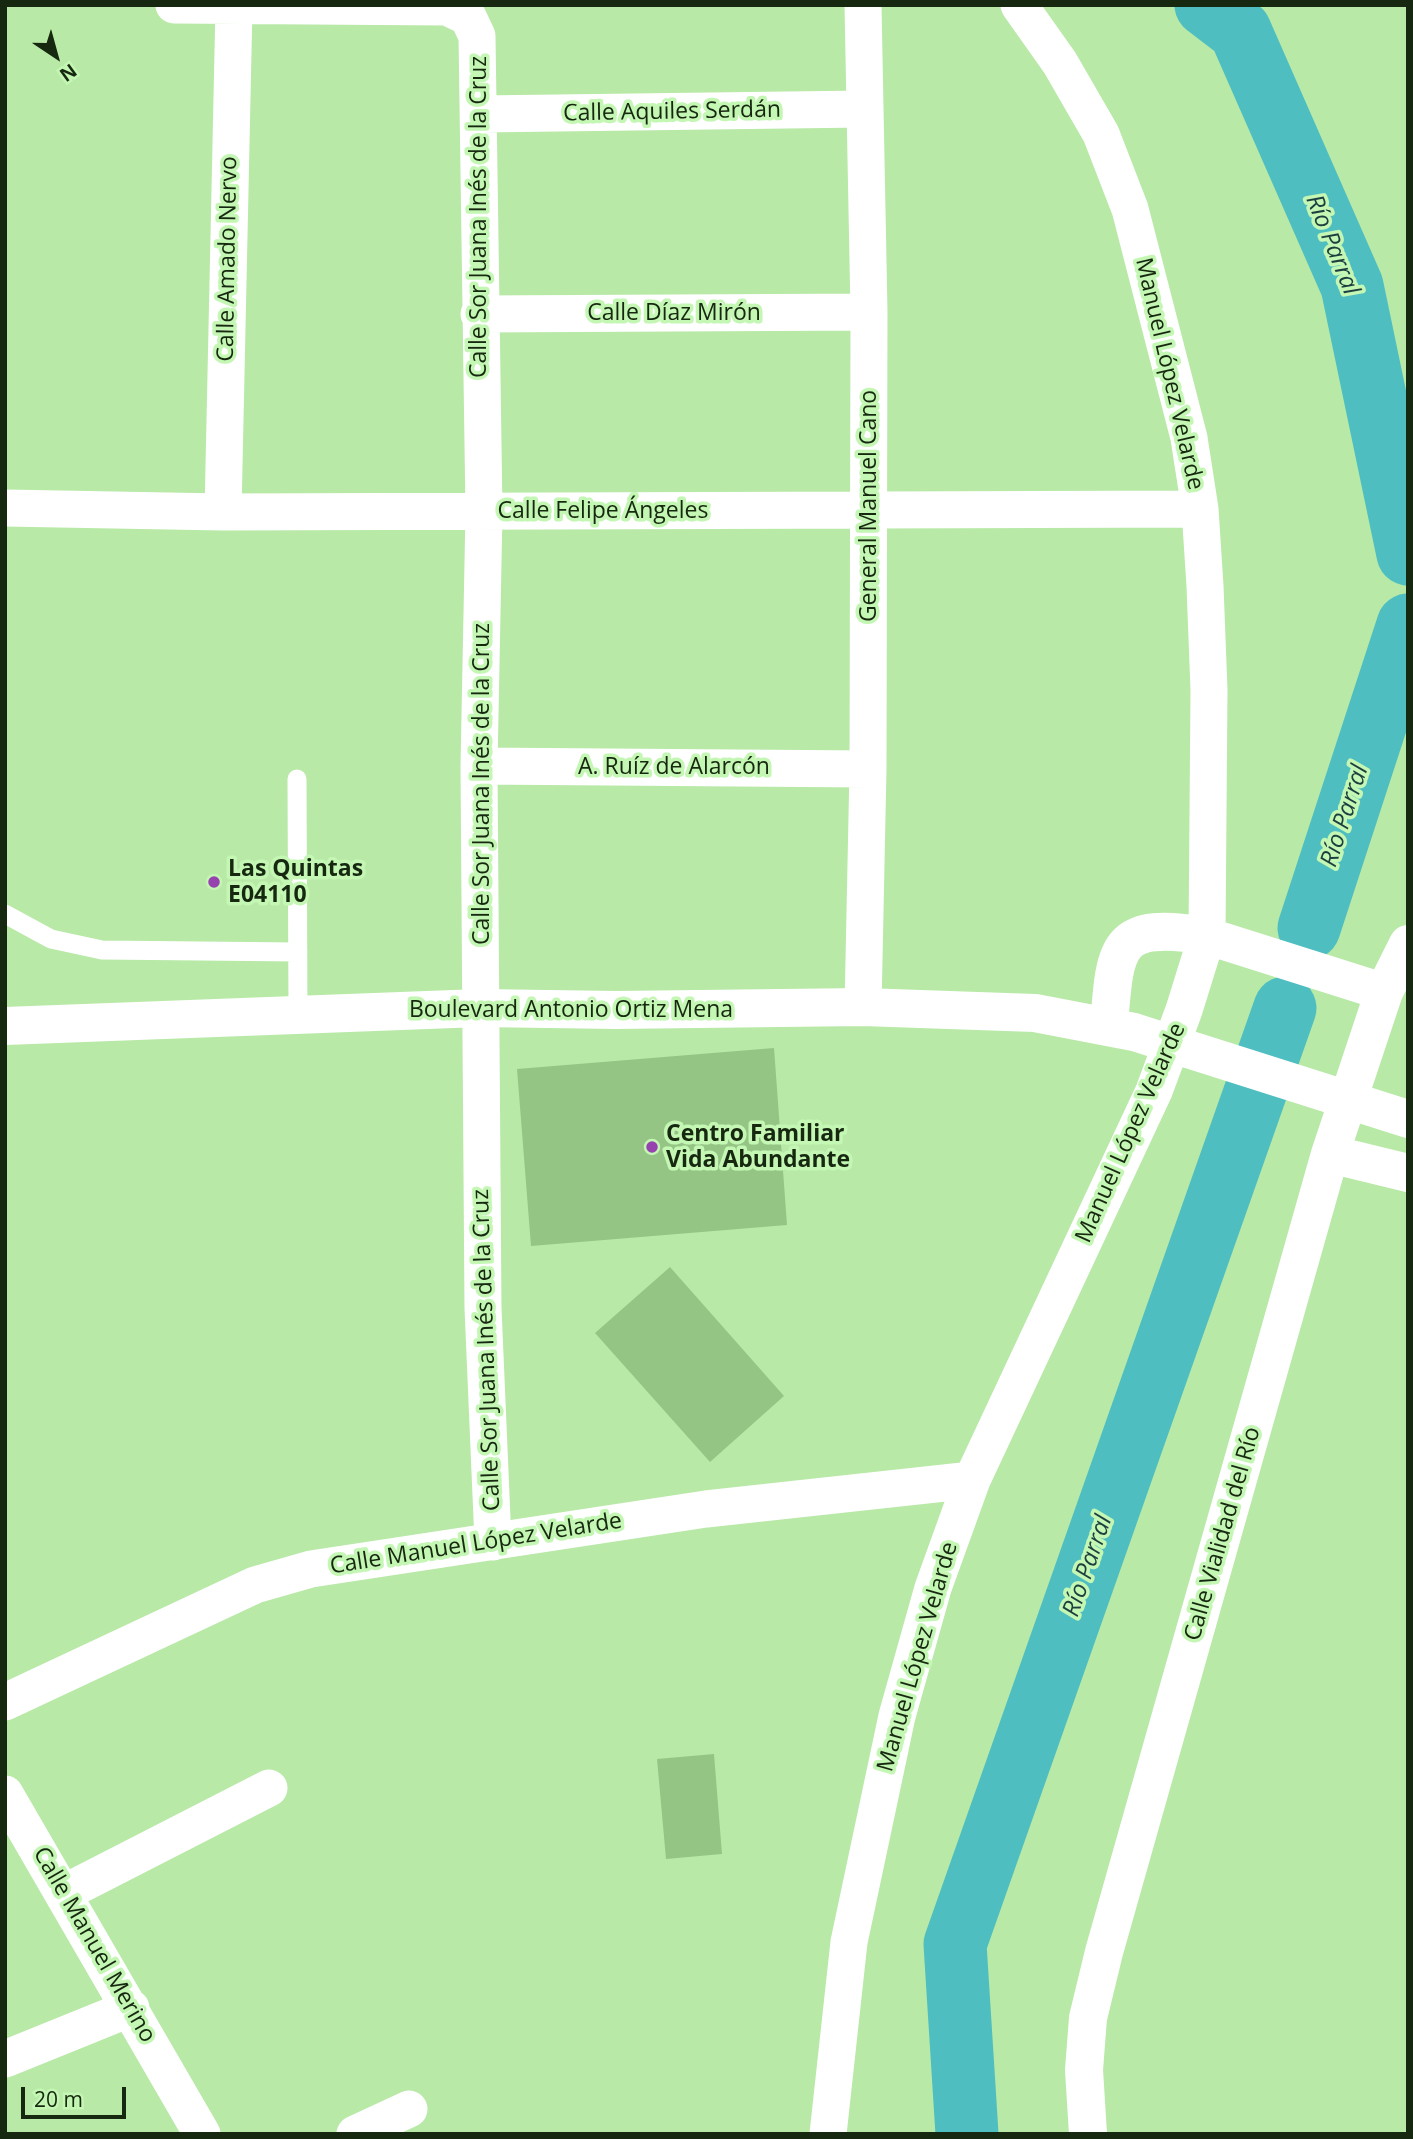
<!DOCTYPE html>
<html>
<head>
<meta charset="utf-8">
<style>
  body { margin:0 }
  #map { position:relative; width:1413px; height:2139px; overflow:hidden; background:#b8e9a7; font-family:"Open Sans",sans-serif }
  canvas { display:block }
  .frame { position:absolute; inset:0; border:7px solid #16280f; pointer-events:none }
  .north { position:absolute; left:21px; top:21px; width:70px; height:70px; -webkit-text-stroke:5px #c4f6b4; paint-order:stroke; rotate:144deg; font-size:19px; font-weight:700; line-height:28px; text-align:center; color:#16280f }
  .north::after { content:''; display:block; margin:auto; width:24px; height:32px; background:#16280f; clip-path:polygon(50% 0,100% 100%,50% 72%,0 100%) }
  .scale { position:absolute; left:21px; top:2087px; width:105px; height:32px; box-sizing:border-box; border:4px solid #16280f; border-top:0; padding-left:9px; font-size:21px; line-height:24px; white-space:nowrap; color:#16280f; -webkit-text-stroke:5px #c4f6b4; paint-order:stroke }
</style>
</head>
<body>
<div id="map">
<canvas width="1413" height="2139"></canvas>
<div class="frame"></div>
<div class="north">N</div>
<div class="scale">20 m</div>
</div>
<script>
const ctx = document.querySelector('canvas').getContext('2d');
ctx.lineJoin = 'round';
function trace(path, color, width, dash) { ctx.strokeStyle = color; ctx.lineWidth = width; ctx.lineCap = dash ? 'butt' : 'round'; ctx.setLineDash(dash || []); ctx.stroke(path); }
function fillPath(path, color) { ctx.fillStyle = color; ctx.fill(path, 'evenodd'); }
function write(font, color, halo, rows, align = 'center') {
  ctx.font = font + ' "Open Sans",sans-serif'; ctx.lineWidth = 7; ctx.setLineDash([]); ctx.textBaseline = 'middle'; ctx.strokeStyle = halo; ctx.fillStyle = color; for (const [text, x, y, turn = 0] of rows) {
    ctx.save(); ctx.translate(x, y); ctx.rotate((+turn || 0) * Math.PI / 180); ctx.textAlign = isNaN(turn) ? turn : align; if (halo) ctx.strokeText(text, 0, 0); ctx.fillText(text, 0, 0); ctx.restore();
  }
}
trace(new Path2D(`
  M1206 5 1240 31 1352 286 1408 554
  M1309 928 1408 625
  M967 2134 955 1944 1285 1008`), '#4ebec1', 63);
fillPath(new Path2D(`
  M774 1048 787 1225 531 1246 517 1069Z
  M670 1267 784 1396 710 1462 595 1333Z
  M714 1754 722 1854 666 1859 657 1759Z`), '#95c585');
trace(new Path2D(`
  M297 779 298 1015
  M5 914 51 939 102 950 298 952`), '#fff', 19);
trace(new Path2D(`
  M174 5 447 7 468 17 477 36 484 512 479 766 483 1308 493 1542
  M480 114 864 109
  M479 314 869 312
  M5 508 223 512 1200 509
  M223 512 234 6
  M479 766 868 769
  M1207 936 1384 992
  M863 1007 868 769 869 312 863 5
  M5 1702 255 1585 311 1569 706 1509 972 1480
  M5 1794 202 2134
  M64 1893 269 1788
  M5 2059 131 2008
  M355 2134 409 2109
  M828 2134 849 1942 897 1716 933 1588 972 1480 1154 1091 1184 1010 1207 936 1209 690 1205 586 1200 509 1189 438 1130 209 1101 134 1060 63 1019 5`), '#fff', 37);
trace(new Path2D(`
  M5 1026 480 1008 616 1010 863 1007 1035 1013 1134 1032 1408 1119
  M1109 1026C1115 944 1116 921 1207 936
  M1330 1154 1408 1173
  M1088 2134 1084 2070 1088 2018 1104 1952 1330 1154 1384 992 1408 944`), '#fff', 38);
for (const [x, y, r, color] of [
  [214,882,7,"#9642af"],
  [652,1147,7,"#9642af"]
]) { const dot = new Path2D(); dot.arc(x, y, r, 0, 2 * Math.PI); ctx.fillStyle = color; ctx.fill(dot); trace(dot, '#c4f6b4', 2.5); }
write('23px', '#16280f', '#c4f6b4', [
  ["Calle Aquiles Serdán",672,112,-1],
  ["Calle Sor Juana Inés de la Cruz",479,217,-90],
  ["Calle Amado Nervo",228,259,-89],
  ["Calle Díaz Mirón",674,313],
  ["Manuel López Velarde",1169,374,77],
  ["General Manuel Cano",869,506,-90],
  ["Calle Felipe Ángeles",603,511],
  ["A. Ruíz de Alarcón",674,767],
  ["Calle Sor Juana Inés de la Cruz",482,784,-90],
  ["Boulevard Antonio Ortiz Mena",571,1010],
  ["Manuel López Velarde",1131,1133,-66],
  ["Calle Sor Juana Inés de la Cruz",487,1350,-92],
  ["Calle Vialidad del Río",1223,1534,-74],
  ["Calle Manuel López Velarde",476,1544,-9],
  ["Manuel López Velarde",918,1657,-74],
  ["Calle Manuel Merino",94,1945,60]
]);
write('bold 23px', '#16280f', '#c4f6b4', [
  ["Las Quintas",228,869],
  ["E04110",228,895],
  ["Centro Familiar",666,1134],
  ["Vida Abundante",666,1160]
], 'left');
write('italic 24px', '#1c3e3f', '#c4f6b4', [
  ["Río Parral",1332,245,68],
  ["Río Parral",1345,816,-72],
  ["Río Parral",1088,1566,-71]
]);
</script>
</body>
</html>
